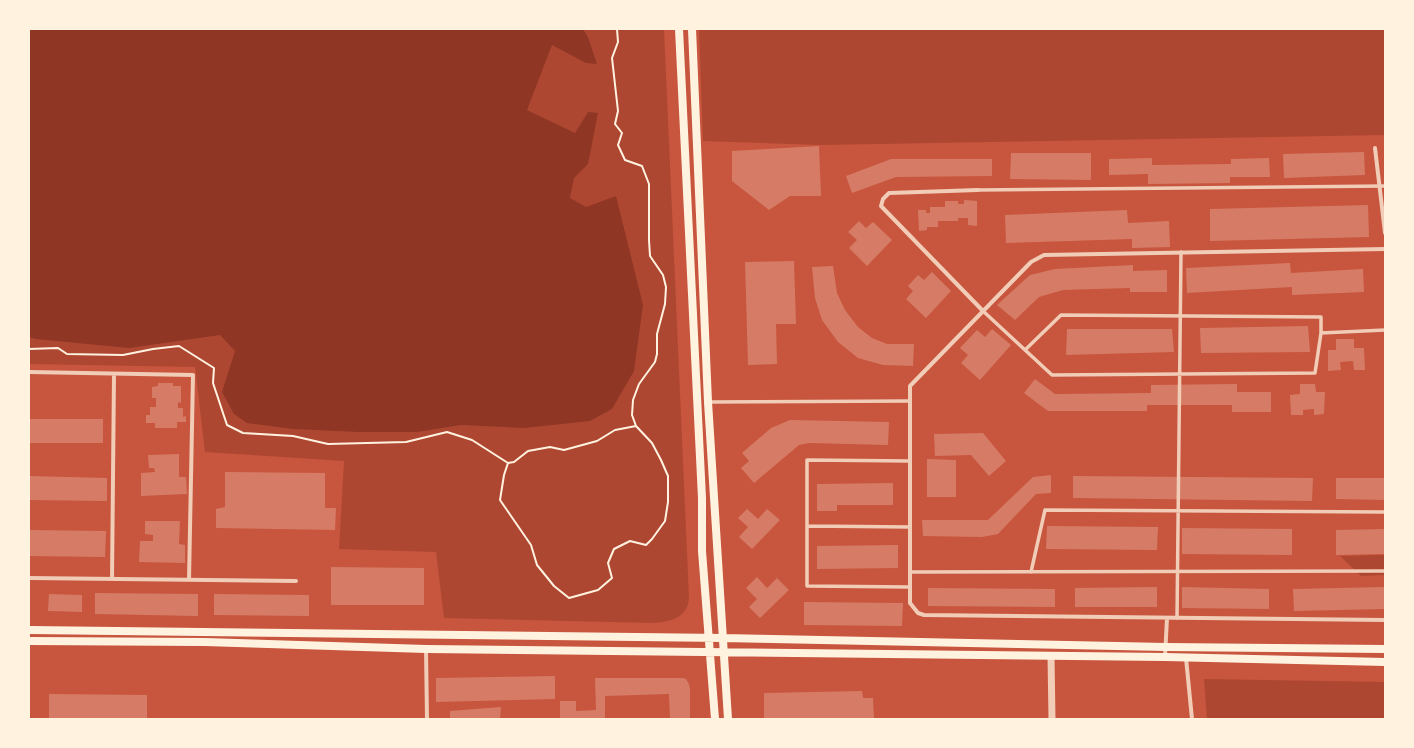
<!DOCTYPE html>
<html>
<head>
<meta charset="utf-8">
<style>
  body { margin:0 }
  #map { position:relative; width:1414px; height:748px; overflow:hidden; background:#c8553d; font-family:Lato,sans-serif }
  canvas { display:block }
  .frame { position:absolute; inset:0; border:30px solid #fff3e0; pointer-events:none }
</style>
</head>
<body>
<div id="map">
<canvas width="1414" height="748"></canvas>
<div class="frame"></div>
</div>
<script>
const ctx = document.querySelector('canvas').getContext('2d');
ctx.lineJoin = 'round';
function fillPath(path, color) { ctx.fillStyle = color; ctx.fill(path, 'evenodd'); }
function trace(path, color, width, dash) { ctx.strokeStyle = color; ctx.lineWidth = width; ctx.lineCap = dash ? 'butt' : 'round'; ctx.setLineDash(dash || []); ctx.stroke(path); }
fillPath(new Path2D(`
  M29 29H664L689 598C688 618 669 622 653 623L444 618 436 552 339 549 344 461 205 452 195 367 29 364Z
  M699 29H1385V135L821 145 703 141Z
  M1385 555V575L1361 576 1340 556Z
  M1204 679 1385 682V719H1207Z`), '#ae4732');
fillPath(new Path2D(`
  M29 29H583L588 37 597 64 586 63 552 45 527 110 575 133 588 112 598 113 588 164 574 178 570 198 586 207 616 196 643 305 634 371 612 409 590 421 524 428 461 425 417 432H359L293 429 247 423 234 414 222 392 235 351 220 335 129 348 36 339 29 337Z`), '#8f3625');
fillPath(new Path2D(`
  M819 146 821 196H790L769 210 732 181V151Z
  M1364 152 1365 175 1284 178 1283 154Z
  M1011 153H1091V180L1010 179Z
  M1152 158V165L1231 164V159L1269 158 1270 177H1230V183L1148 184V174L1109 175V159Z
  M891 159H992V176L896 177 852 193 846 176Z
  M964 200 977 201V226L968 225V218H958V221H938V227H927V230L919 231 918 210H926V213H930V207H945V201H958V204H964Z
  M1368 205 1369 237 1210 241V209Z
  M1127 210 1128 223 1169 221 1170 247 1132 248V239L1006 243 1005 215Z
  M859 221 866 228 873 222 892 240 867 266 849 248 857 240 848 232Z
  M794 261 796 324H776L777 364 748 365 745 262Z
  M1290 263 1291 273 1363 269 1364 292 1292 295V287L1187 293 1186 268Z
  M1133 265V271L1167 270V292H1130V288L1063 290 1039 297 1015 320 997 305 1030 275 1055 269Z
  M833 266 837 293 845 310 858 327 872 338 887 344H914L913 366 883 365 858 358 838 342 822 320 815 298 812 267Z
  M932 272 951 291 926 318 906 299 913 291 908 286 918 275 924 280Z
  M1308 326 1310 352 1201 353 1200 328Z
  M992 329 1011 345 980 380 961 363 968 355 960 348 977 330 985 337Z
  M1067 329H1172L1174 352 1066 355Z
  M1336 339H1354V348H1364L1365 370H1354L1353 361 1340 362 1341 370 1328 371V350H1336Z
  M1035 379 1055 394 1151 393V385L1237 384V392H1271V412H1232V405H1147V411H1048L1024 393Z
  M158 383H173V386H181V403L178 402V408H183V417L186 416V422H177V428H155V423H146V415H150V407H156V398H152V387L158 386Z
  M1300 384H1315L1316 392H1325L1324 414 1314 415V409L1303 410V415H1291L1290 395 1300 394Z
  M29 419H103V443H29Z
  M790 420 889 422 888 445 809 443 799 445 754 483 741 468 749 461 742 453 771 428Z
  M983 433 1006 461 989 476 971 455 935 456 934 434Z
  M179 454V477H186L187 494 141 496V473L155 472 154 468H149L148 455Z
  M927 459 956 460V497H927Z
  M225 472 325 473V508H336L335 530 216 528V509L225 507Z
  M1051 475V493L1036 494 998 534 982 537 923 536 922 520H988L1033 477Z
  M29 476 107 478V501L29 500Z
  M1073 476 1313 478 1312 501 1073 498Z
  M1336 478H1385V500L1336 499Z
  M893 483V505H837V511H817V484Z
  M747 509 758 519 767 509 780 520 752 549 739 537 748 527 738 518Z
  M145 521H180L179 544 185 545V563L139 562 140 541H153V535L145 534Z
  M1047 526 1158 527 1157 550 1046 549Z
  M1182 528 1292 529V555L1182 554Z
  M1385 529V554L1336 555V530Z
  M29 530 106 531 105 557 29 556Z
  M898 545V568L817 569V546Z
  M331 567 424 568V605H331Z
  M757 577 767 588 777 578 789 590 760 618 749 607 757 599 746 588Z
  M1157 587V607H1075V588Z
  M1182 587 1269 589V609L1182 608Z
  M1385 587V609L1294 611 1293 589Z
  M928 588 1055 589V607L928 606Z
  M95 593 198 594V616L95 614Z
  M49 594 82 595V612L48 611Z
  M214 594 309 595V616L214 615Z
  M804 602 903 603 902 626 804 625Z
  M555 676V699L436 702V678Z
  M595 678H683L686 679 689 684 690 690V719H670L669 694 605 696V719H560V701H576V711L596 710Z
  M862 691 863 698H873L874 719H764V693Z
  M49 694 147 695V719H49Z
  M501 707 500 719H450V711Z`), '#d67c66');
trace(new Path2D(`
  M29 349 58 348 67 354 123 355 153 349 179 346 214 368 213 383 227 425 243 433 293 436 328 444 406 442 447 432 472 440 508 463 504 475 500 500 531 545 537 565 554 586 569 598 598 590 612 578 608 563 614 549 630 541 646 545 652 539 665 521 668 502V476L661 460 652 443 636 426 632 415 633 400 639 384 655 362 657 354V334L665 304 666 287 663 275 650 256 649 240V184L642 166 625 160 618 145 622 133 615 124 618 111 612 58 618 42 617 29
  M508 463 514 462 528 451 550 447 564 450 597 441 615 430 636 426`), '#fff3e0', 2);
trace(new Path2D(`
  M978 190 1385 186
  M983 311 1052 375 1315 373 1321 333 1385 330
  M1025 350 1061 315 1321 317V333
  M709 402 910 401
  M910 461 807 460V586L910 587
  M807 526 910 527
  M910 572 1385 571
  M1031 572 1045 510 1385 512
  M1177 618 1181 252`), '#f1ccb7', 3.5);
trace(new Path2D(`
  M1375 148 1385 233
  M978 190 889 193 883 199 881 206 983 311
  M1385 249 1044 255 1031 262 910 386V603L918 613 924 615 1385 620
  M29 372 193 375 189 580
  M29 578 296 581
  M112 579 114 374
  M426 649 427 719
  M1165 657 1167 618
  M1186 658 1192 719`), '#f1ccb7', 4);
trace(new Path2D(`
  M1051 656 1052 719`), '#f1ccb7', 7);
trace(new Path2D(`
  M679 29 702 498V551L715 719
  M692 29 708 402 728 719
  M29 630 723 638 1166 647 1385 649
  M29 641 205 642 426 649 1165 657 1385 662`), '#fff3e0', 8);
</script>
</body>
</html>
